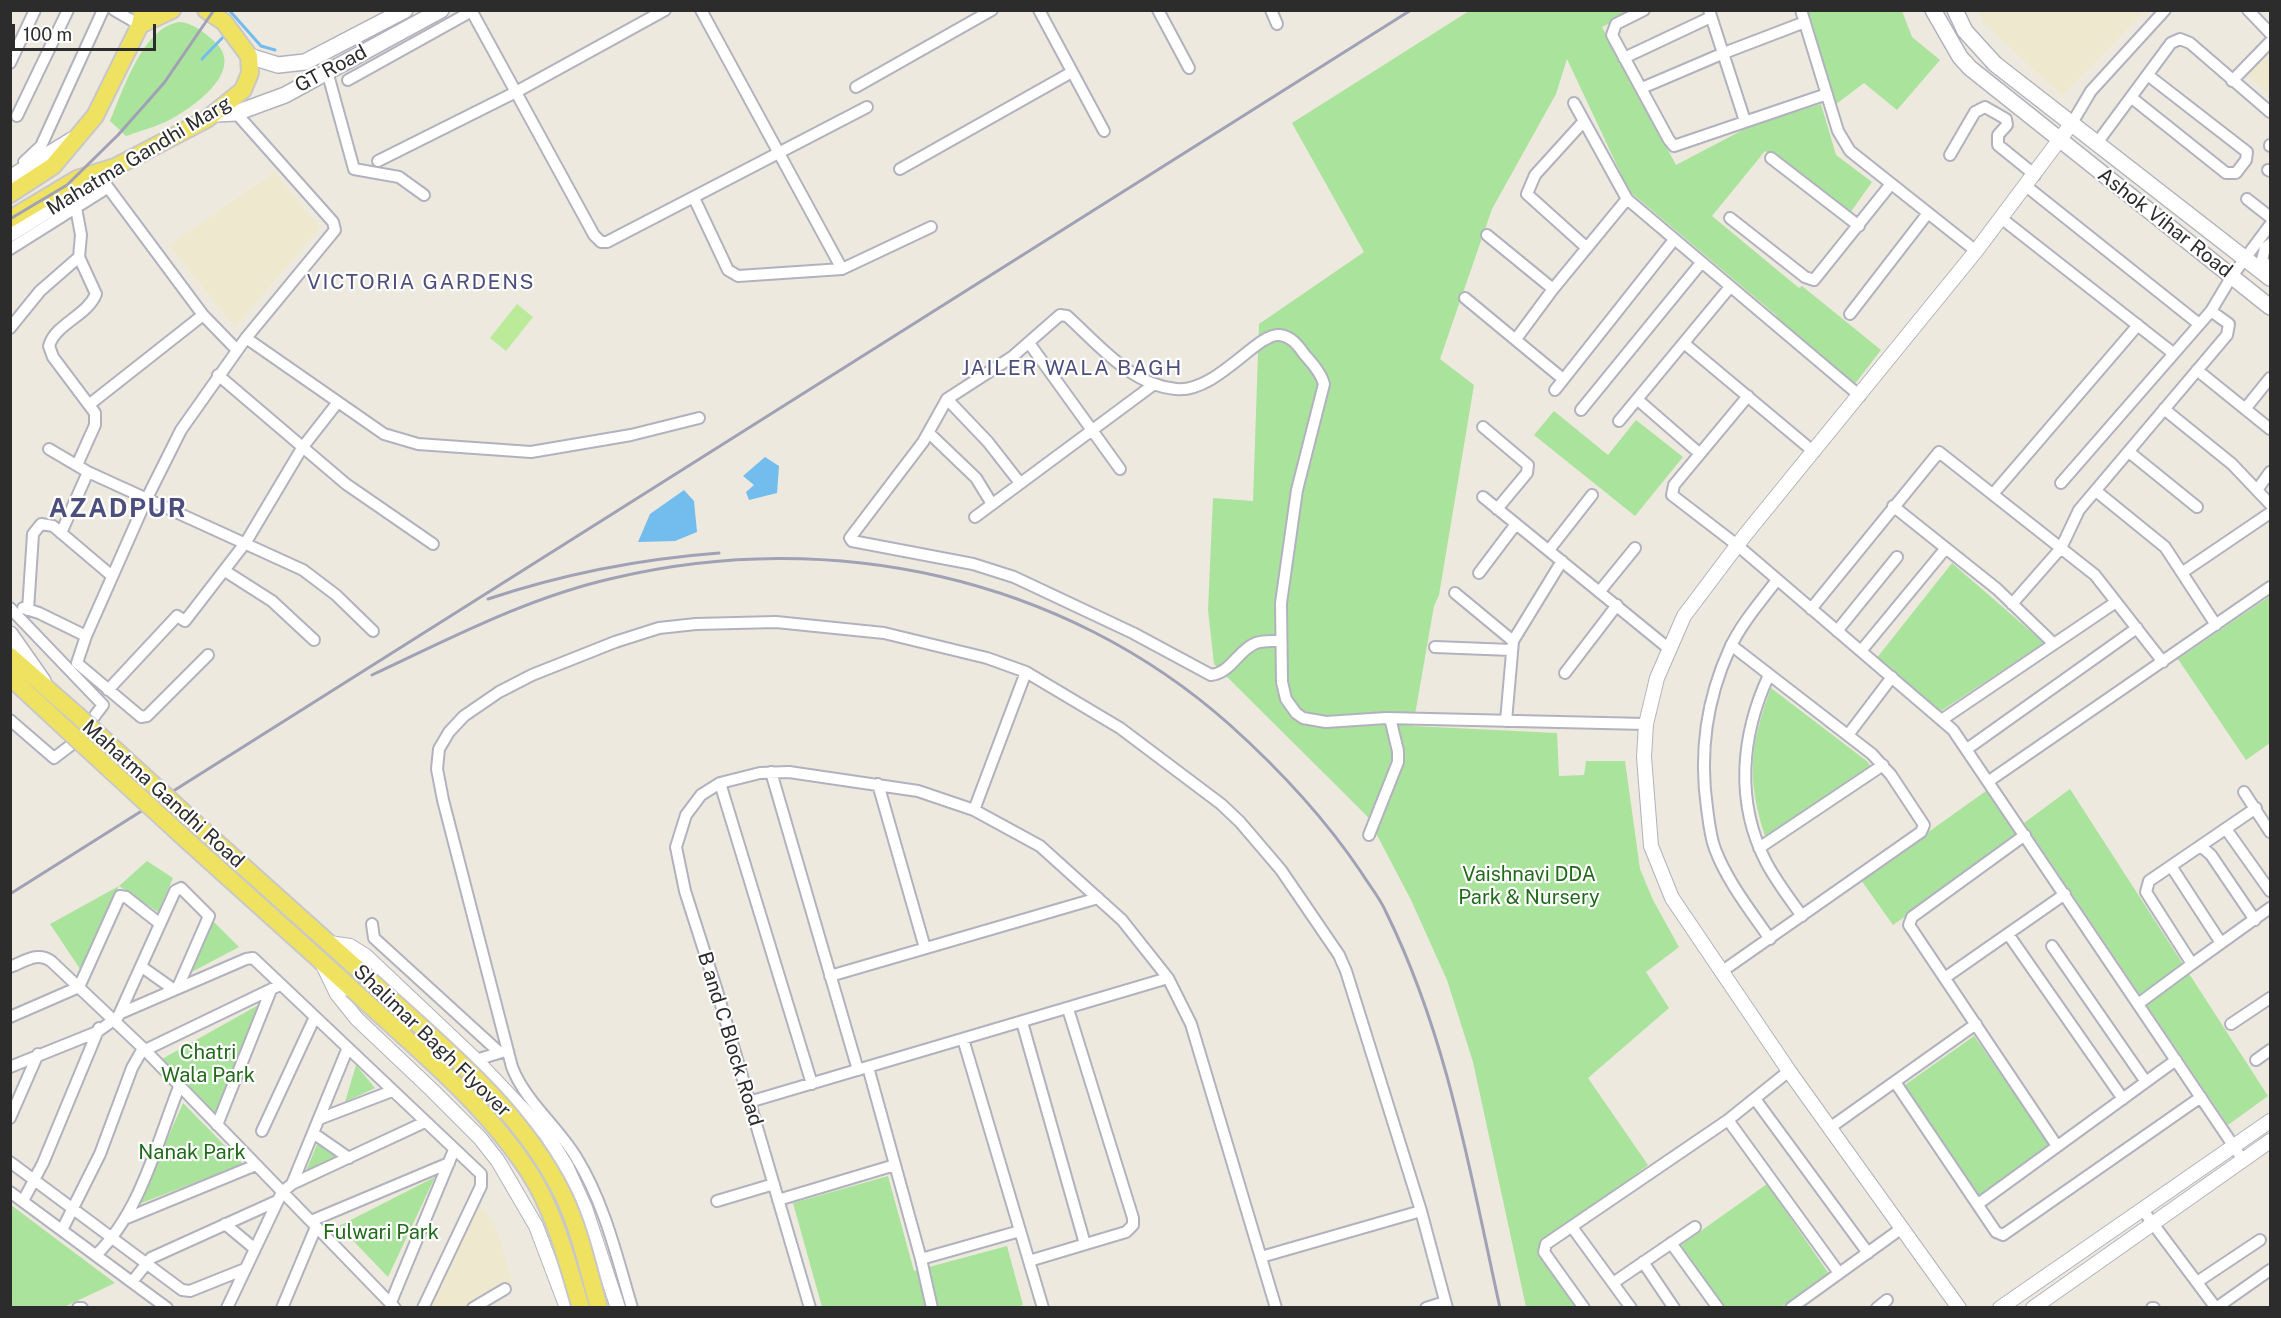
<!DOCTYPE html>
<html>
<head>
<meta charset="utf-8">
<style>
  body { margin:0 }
  #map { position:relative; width:2281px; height:1318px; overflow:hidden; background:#ede9de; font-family:"Public Sans",sans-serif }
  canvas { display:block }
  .frame { position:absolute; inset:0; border:12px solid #2c2c2c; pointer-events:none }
  .scale { position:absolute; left:12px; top:24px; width:144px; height:27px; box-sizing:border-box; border:3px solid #2c2c2c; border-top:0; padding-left:8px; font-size:18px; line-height:21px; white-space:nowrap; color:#2c2c2c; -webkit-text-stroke:4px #fff; paint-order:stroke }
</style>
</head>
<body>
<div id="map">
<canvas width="2281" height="1318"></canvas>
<div class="frame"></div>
<div class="scale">100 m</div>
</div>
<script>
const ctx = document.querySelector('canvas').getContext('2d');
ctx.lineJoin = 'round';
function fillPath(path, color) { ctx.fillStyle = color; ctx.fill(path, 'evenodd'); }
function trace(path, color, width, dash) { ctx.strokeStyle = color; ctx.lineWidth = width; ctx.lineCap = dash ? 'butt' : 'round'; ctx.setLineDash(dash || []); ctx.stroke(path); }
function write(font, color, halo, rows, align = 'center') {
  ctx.font = font + ' "Public Sans",sans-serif'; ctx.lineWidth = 4.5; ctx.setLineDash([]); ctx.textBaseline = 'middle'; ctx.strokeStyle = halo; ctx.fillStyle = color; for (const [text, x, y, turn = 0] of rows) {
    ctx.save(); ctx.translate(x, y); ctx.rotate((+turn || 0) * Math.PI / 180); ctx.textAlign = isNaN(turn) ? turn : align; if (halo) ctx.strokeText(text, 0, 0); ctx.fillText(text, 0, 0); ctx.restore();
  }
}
fillPath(new Path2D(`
  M1978 11H2145L2062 96 1985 24Z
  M2270 50V95L2247 75Z
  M275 172 320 228 235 327 169 245Z
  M475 1199 495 1225 513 1282 467 1307 429 1308Z`), '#eee9ce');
fillPath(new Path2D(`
  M1469 11H1636L1602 27 1676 165 1756 123 1821 104 1836 155 1872 182 1850 213 1765 151 1712 216 1799 288 1802 286 1881 350 1854 385 1774 320 1777 316 1629 191 1567 59 1556 94 1492 209 1440 359 1474 385 1439 595 1434 606 1413 726 1557 733 1559 776 1584 775 1586 761H1625L1640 869 1653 900 1679 947 1646 972 1669 1008 1588 1078 1648 1165 1545 1245 1585 1307H1526L1473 1062 1447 980 1411 900 1367 816 1214 664 1208 610 1213 498 1253 501 1259 324 1364 252 1292 123Z
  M1795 11H1902L1912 37 1940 60 1897 110 1864 83 1827 111Z
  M180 22C194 23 206 34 216 43 243 69 199 103 178 115 163 125 143 130 126 136L110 121C123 91 143 26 180 22Z
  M1554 411 1608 455 1636 420 1683 457 1635 516 1534 435Z
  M1952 563 2044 643 1941 711 1876 659Z
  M2270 596V743L2246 760 2178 659Z
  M1771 688 1868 762 1871 768 1765 836C1746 777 1750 745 1771 688Z
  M2070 789 2268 1096 2228 1125 2024 823Z
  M1986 791 2018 837 1893 925 1861 880Z
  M147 861 173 878 158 912 119 886 80 969 50 924 119 886Z
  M211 919 239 947 186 975Z
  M262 1003 216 1115 162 1059Z
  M1974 1036 2050 1145 1978 1196 1902 1087Z
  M356 1065 375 1088 345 1102Z
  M183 1103 243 1164 139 1204Z
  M319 1140 338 1157 304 1175Z
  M888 1176 914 1271 1007 1246 1023 1305 1014 1308 822 1307 793 1203Z
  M435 1177 388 1277 339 1226Z
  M1767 1184 1829 1274 1781 1307H1724L1681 1245Z
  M10 1205H11L115 1283 64 1307H11Z`), '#aae39c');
fillPath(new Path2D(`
  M517 304 533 317 506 351 490 338Z`), '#bbea98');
fillPath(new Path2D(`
  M765 457 779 466 777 493 749 500 746 492 754 485 743 476Z
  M684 490 694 501 697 532 675 541 638 542 650 514Z`), '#73bcee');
trace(new Path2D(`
  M229 10 261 46 275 50
  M202 59 226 34`), '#73bcee', 3);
const minor = new Path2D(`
  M114 10 140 25
  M471 10 594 235 601 242H607L867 107
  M701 10 842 269
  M1039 10 1104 131
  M1158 10 1189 68
  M1271 10 1277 24
  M1644 10 1616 24 1612 35 1669 140 1674 146 1827 94
  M1709 10 1745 121
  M1801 10 1838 131 1850 151 1976 251
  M2248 10 2270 33
  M1624 58 1711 17
  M10 63 35 10
  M327 71 354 169 399 177 424 195
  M348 80 472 11
  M2232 81 2270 42
  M856 87 992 10
  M1642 88 1724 53 1805 22
  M2132 98 2226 173H2236L2246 160 2247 152 2149 76
  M1574 103 1627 199 1860 396
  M17 116 68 10
  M1584 121 1535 175 1527 194 1587 248
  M2072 123 2091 91 2165 10
  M2097 143 2171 43 2180 39 2190 43 2270 112
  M2270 146V145
  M1950 155 1975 112 1985 107 2006 119 2007 125 1998 135V145L2035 175
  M1771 158 1859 226
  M378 161 516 92 665 10
  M24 162 41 146 103 10
  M900 169 1072 72
  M2268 170 2270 171
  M101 178 203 315 237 350
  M2026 186 2199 324
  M694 198 728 270 738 276 842 269 931 227
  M2247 199 2270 217
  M1730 218 1805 277 1814 280 1891 184
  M2001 218 2173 353
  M1487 235 1553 289
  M2270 244 2265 248 2262 260 2270 268
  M10 249 107 188
  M1465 298 1563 379
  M1850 314 1928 213
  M10 328 40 291 79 257 81 235 76 208
  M246 338 384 434 418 444 531 452 631 435 699 418
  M1516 339 1553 289 1627 199
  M1029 343 1120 469
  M1685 344 1814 452
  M2197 370 2270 429
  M218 375 346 484 433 544
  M1555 390 1673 241
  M1748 396 1674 485 1672 495 1737 545 1953 730 2243 1160
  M947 399 988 442 1020 483
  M1638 400 1699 453
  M90 404 203 315
  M2164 409 2232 464 2270 504
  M2245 409 2270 378
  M1581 410 1701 263
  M1619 421 1730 287
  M1483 427 1528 465 1527 473 1497 509
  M929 433 976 478 992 504
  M49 449 88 472 303 570 336 595 373 631
  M2129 452 2197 507
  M77 465 95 425V413L53 357 49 346C55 324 87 316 96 294L79 257
  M2061 483 2211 311 2232 276 2270 225
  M2257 490 2270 472
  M2096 491 2165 547 2216 625
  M1993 494 2138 325
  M1483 497 1668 648
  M1893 506 1997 589 2054 644
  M975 517 1153 385
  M61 533 88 472
  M1549 550 1592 495
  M225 571 272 601 314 640
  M2183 572 2270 513
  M1479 573 1516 524
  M1600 591 1635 548
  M1455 593 1513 641
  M2012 604 2061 548 2079 510 2227 335 2229 324 2211 311
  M10 608 103 705 75 742 54 758 10 720
  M23 608 39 613 86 636
  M1811 609 1939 452 2095 575 2163 662
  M28 610 33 534 41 524 53 526 112 576
  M1837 631 1897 557
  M1280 641C1273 641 1264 640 1256 643 1238 650 1231 673 1211 675L1133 633 1014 577 973 564 852 541 850 538 923 442 947 399 1012 357 1060 315 1067 316C1099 345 1131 385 1176 389 1216 393 1257 333 1279 335 1291 336 1298 345 1304 354 1312 363 1321 373 1324 384L1297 490 1281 603 1282 682 1286 699 1296 713 1303 718 1326 722 1386 718 1646 724
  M1435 647 1511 650
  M1861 651 1946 548
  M208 655 147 716 141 717 77 663 86 636 147 498 181 430 246 338 335 230 333 222 236 113
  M1565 673 1617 605
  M1769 675C1741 735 1735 802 1766 862 1776 881 1789 898 1802 916
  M108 690 177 616 185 621 246 542 302 448 338 402
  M1943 719 2116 602
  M1506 721 1513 641 1562 561
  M1848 735 1892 677
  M1967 749 2137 628
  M771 772 858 1070
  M1989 781 2270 587
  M720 783 812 1084
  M878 784 925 948
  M2244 792 2270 832
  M2256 808 2149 881 2146 892 2192 964 2270 908
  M974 810 1026 672
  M2226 829 2270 891
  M1369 835 1398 762V751L1390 718
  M2025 835 1912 917 1909 925 2057 1146
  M1759 848 1883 765
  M2198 848H2203L2211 855 2255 920
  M2171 866 2221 943
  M372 924 374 938 499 1052
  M2008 934 2123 1099
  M1770 939C1750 910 1727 881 1715 849 1710 836 1709 822 1707 808 1699 752 1706 700 1730 648 1741 624 1761 601 1777 580
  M2052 946 2146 1082
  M10 967C24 962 37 951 51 961L144 1049 395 1308
  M142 967 173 989
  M1721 972 1921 832 1924 825 1891 775 1872 754 1731 645
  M830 976 1098 898
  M1946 977 2065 894
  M2138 1004 2192 964
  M121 1013 246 959 253 958 481 1174V1186L423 1308
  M10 1017 79 987 120 896 126 897 159 923
  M1022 1022 1085 1244
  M2231 1024 2270 998
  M963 1039 1043 1308
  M476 1060 505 1051
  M2256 1060 2270 1050
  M10 1067 97 1032 118 1017 175 891 181 888 209 916 178 987
  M868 1067 921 1259 1020 1231
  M1895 1082 1996 1232 2003 1235 2201 1097
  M1755 1099 1868 1253
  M749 1102 1168 978
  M10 1118 38 1054
  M319 1119 392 1091
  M1728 1120 1839 1273
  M217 1125 271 990
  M1831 1127 1976 1024
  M262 1131 314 1019
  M313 1133 349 1158
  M10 1162 182 1290 190 1291 245 1269
  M292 1184 347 1050
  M10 1192 167 1308
  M778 1200 895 1165
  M23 1201 43 1163 99 1028
  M717 1201 774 1184
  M1978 1204 2176 1060
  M2142 1209 2216 1308
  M127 1218 256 1165
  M311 1221 449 1163
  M225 1224 255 1249
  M1572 1227 1631 1308
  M62 1230 100 1154 132 1068 141 1052 280 985
  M1671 1243 1718 1308
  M96 1255C140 1213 157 1143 179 1087
  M1261 1257 1421 1211
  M921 1259 932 1308
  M1029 1261 1126 1232 1133 1225V1218L1068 1009
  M1643 1262 1674 1308
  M132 1282 151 1258 277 1201
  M2197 1282 2260 1240
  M1613 1283 1695 1227
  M391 1302 454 1150
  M78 1308H82
  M227 1308 282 1192 292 1184 425 1122
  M282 1308 316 1227
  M473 1308 505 1289
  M632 1308C617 1257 604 1202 576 1157 557 1126 525 1101 512 1067L443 800 437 769 439 749 449 732 464 716 499 692 532 675 615 642 659 628 696 624 776 622 884 633 987 658 1026 672 1120 728 1221 804 1240 822 1281 870 1339 955 1346 971 1421 1211 1447 1308
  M810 1308 717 991 685 891 676 847 686 815 701 795 720 783 760 773 789 772 918 791 974 810 1040 846 1122 920 1168 978 1191 1024 1276 1308
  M1426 1308 1445 1302
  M1584 1308 1544 1252 1546 1244 1728 1120 1789 1071
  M1791 1308 1902 1228
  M1877 1308 1887 1300
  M2152 1308H2154
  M2216 1308 2270 1270`);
const tertiary = new Path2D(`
  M329 943 350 946 366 956 476 1060 546 1134 566 1166 585 1208 618 1308
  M323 965 337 994 357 1019 432 1090 480 1138 498 1161 536 1226 567 1308
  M1959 1308 1789 1071 1672 898 1651 846 1644 757 1646 724 1657 678 1684 616 1745 535 1976 251 2072 123
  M2000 1308 2270 1121
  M2033 1308 2270 1141`);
const secondary = new Path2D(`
  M1933 10 1960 57 1970 68 2270 307
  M1955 10 1965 31 1995 64 2270 278
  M249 56 278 65 305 62 405 10
  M216 114 236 113 285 95 441 10
  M10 178 72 140
  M10 234 111 171
  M10 634 43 681`);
const primary = new Path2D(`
  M140 25 172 10
  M10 194 53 166 95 116 140 25 143 10
  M10 219 77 179 115 167 207 119 243 90 250 73 249 56 224 22 206 10
  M10 656 77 715
  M10 677 66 729
  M195 823 362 973
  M180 834 352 989`);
trace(minor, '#b2b2bf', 14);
trace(tertiary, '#b2b2bf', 16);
trace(secondary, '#b2b2bf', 18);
trace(primary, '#c8c8c8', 20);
trace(minor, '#fff', 10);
trace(tertiary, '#fff', 14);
trace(secondary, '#fff', 15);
trace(primary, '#efe261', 16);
trace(new Path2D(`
  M10 219 67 185 118 135 164 83 214 10
  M488 599C563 574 640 559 719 553
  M372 675C451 638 529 597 614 578 830 527 1063 576 1230 725 1279 769 1324 817 1361 872 1369 885 1380 898 1386 912 1448 1038 1470 1172 1500 1308
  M10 894 1411 10`), '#a1a1b6', 3);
const primaryBridge = new Path2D(`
  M77 715 195 823
  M66 729 180 834
  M362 973C434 1040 519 1105 563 1195 580 1230 588 1270 599 1308
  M352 989C413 1046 483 1101 529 1172 555 1212 567 1262 581 1308`);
trace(primaryBridge, '#c8c8c8', 20, []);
trace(primaryBridge, '#efe261', 16);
write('20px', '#2c2c2c', '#fff', [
  ["GT Road",331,69,-28],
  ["Mahatma Gandhi Marg",139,156,-31],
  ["Ashok Vihar Road",2165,223,38],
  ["Mahatma Gandhi Road",163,794,42],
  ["B and C Block Road",730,1039,73],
  ["Shalimar Bagh Flyover",432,1041,44]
]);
write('20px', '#21691b', '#fff', [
  ["Vaishnavi DDA",1529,875],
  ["Park & Nursery",1529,898],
  ["Chatri",208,1053],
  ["Wala Park",208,1076],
  ["Nanak Park",192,1153],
  ["Fulwari Park",381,1233]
]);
ctx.letterSpacing = '1.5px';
write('21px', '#4c4e7d', '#fff', [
  ["VICTORIA GARDENS",421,283],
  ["JAILER WALA BAGH",1072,369]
]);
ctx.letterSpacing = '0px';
ctx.letterSpacing = '1.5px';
write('bold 26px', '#4c4e7d', '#fff', [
  ["AZADPUR",118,509]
]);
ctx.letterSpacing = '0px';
</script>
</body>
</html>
